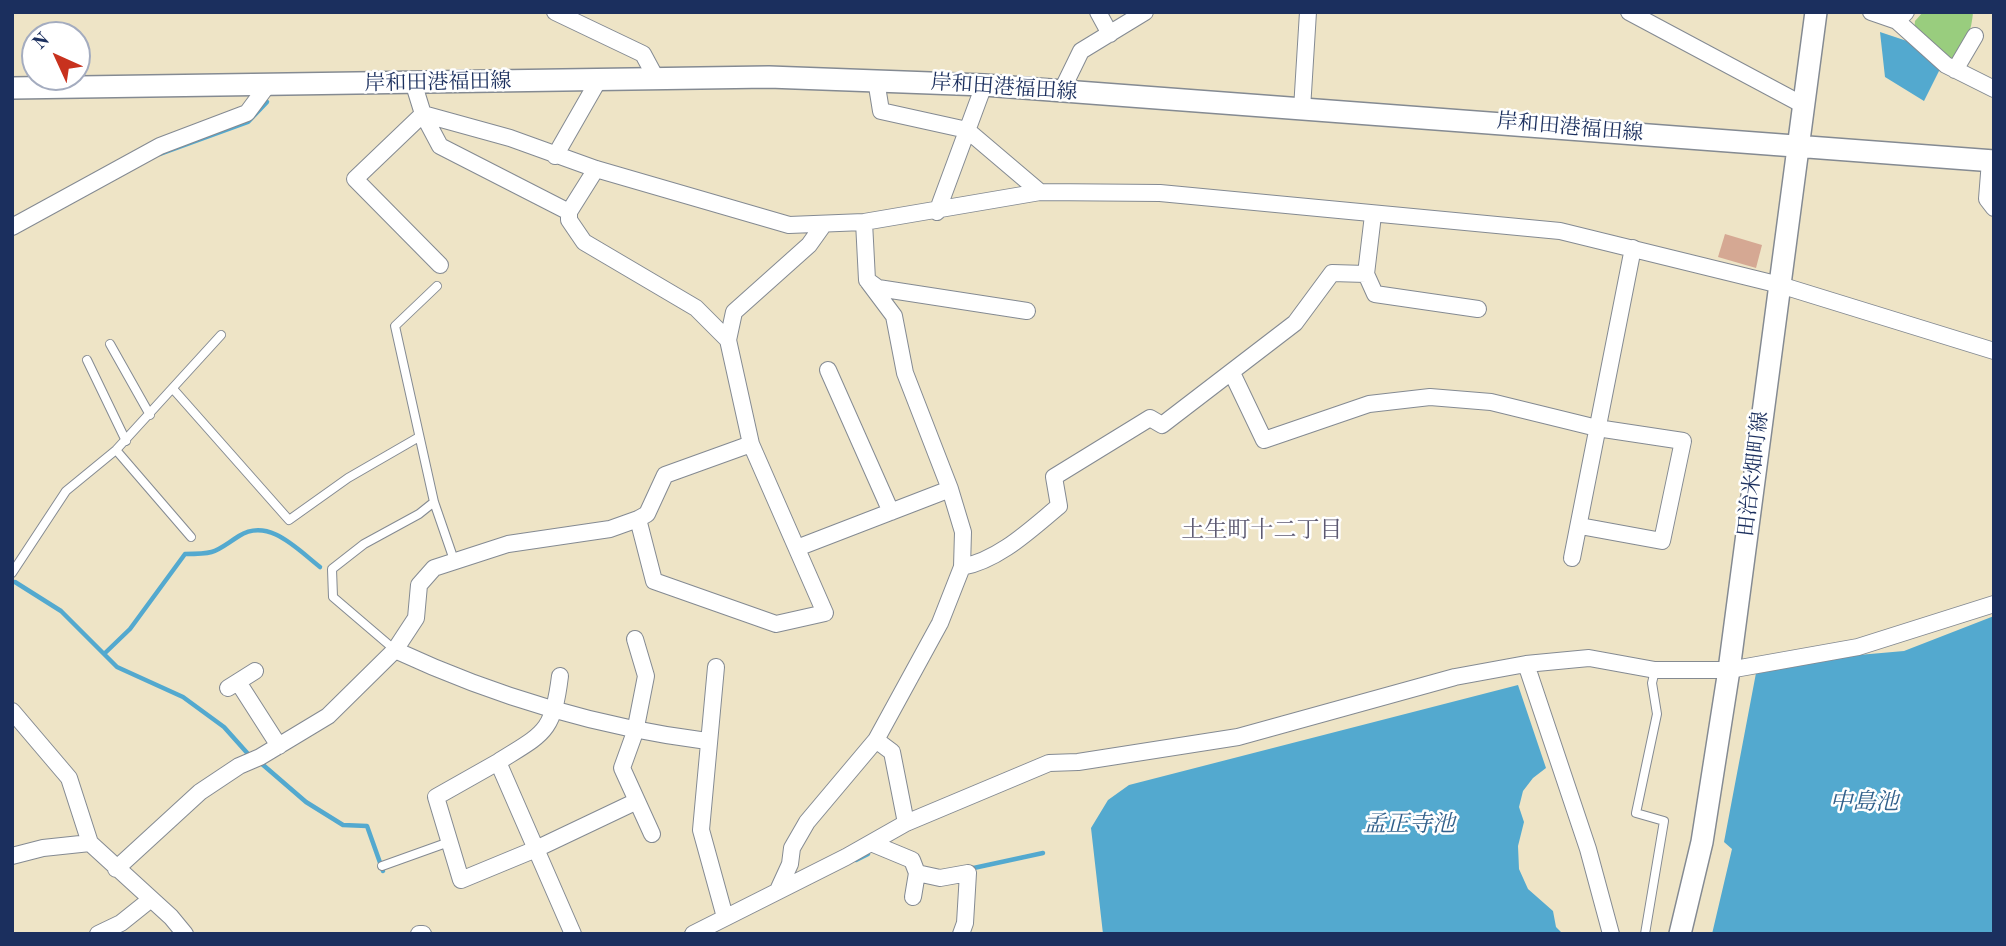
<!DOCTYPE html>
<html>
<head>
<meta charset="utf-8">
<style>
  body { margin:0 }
  #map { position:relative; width:2006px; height:946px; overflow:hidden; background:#eee4c6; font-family:"Old Standard TT",serif }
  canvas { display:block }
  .frame { position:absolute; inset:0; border:14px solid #1b2f5e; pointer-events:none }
  .north { position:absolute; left:21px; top:21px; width:70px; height:70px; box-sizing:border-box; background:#fff; border:2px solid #a4acbf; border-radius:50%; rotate:315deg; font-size:19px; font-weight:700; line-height:28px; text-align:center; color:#1b2f5e }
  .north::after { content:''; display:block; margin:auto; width:24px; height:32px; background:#c8321e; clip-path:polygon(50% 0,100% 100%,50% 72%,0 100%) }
</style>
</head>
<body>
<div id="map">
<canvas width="2006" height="946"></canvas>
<div class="frame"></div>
<div class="north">N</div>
</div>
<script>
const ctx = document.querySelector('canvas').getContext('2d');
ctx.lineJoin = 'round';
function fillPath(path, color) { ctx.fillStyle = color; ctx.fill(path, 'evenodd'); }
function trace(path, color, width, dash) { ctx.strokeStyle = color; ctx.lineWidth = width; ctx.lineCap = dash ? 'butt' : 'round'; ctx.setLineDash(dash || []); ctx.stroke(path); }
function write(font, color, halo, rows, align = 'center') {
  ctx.font = font + ' "Old Standard TT","Noto Serif JP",serif'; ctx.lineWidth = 5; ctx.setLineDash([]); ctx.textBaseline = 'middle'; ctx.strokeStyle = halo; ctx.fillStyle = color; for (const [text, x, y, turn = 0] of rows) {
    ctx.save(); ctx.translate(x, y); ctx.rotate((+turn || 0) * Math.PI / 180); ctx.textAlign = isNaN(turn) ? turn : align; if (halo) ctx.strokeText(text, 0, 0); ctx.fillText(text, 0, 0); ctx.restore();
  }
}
fillPath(new Path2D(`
  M1923 12H1973C1972 28 1965 54 1949 61L1914 31 1915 21Z`), '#99cd7e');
fillPath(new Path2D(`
  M1880 32 1907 41 1940 69 1924 101 1885 77Z
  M1994 616V934H1712L1732 849 1724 842 1756 673 1802 660 1904 651Z
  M1518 685 1546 768 1533 778 1523 791 1519 807 1524 822 1518 846 1519 869 1528 889 1553 911 1556 927 1563 934H1103L1091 828 1108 800 1129 785Z`), '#53a9cf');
trace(new Path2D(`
  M160 154 248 122 267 102
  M15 582 61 611 117 667 183 697 224 727 249 755
  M104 654 130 629 185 554C217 554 214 552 239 536 269 517 298 550 320 567
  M262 764 306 802 343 825 367 826 383 871
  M856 860 868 854
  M969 869 1043 853`), '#53a9cf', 4.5);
fillPath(new Path2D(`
  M1725 234 1762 245 1756 268 1718 257Z`), '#d5a893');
const service = new Path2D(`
  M437 286 395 326 434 502 454 560
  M110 344 150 415
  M87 360 126 441
  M174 390 289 520 348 478 419 437
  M116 450 191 537
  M12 573 66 491 116 450 221 335
  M395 650 333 597 332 569 364 544 419 514 434 502
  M382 866 449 842
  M1645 934 1664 821 1636 813 1657 714 1652 683 1655 670`);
const minor = new Path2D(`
  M555 12 643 54 657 80
  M1098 12 1110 34
  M1629 12 1805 106
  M1871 12 1897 21 1906 12
  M1897 21 1946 65 1994 89
  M1955 70 1975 36
  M876 80 881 111 967 130 1040 192
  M414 85 423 114 510 138 596 169 789 225 864 222 1040 192 1160 193 1560 231 1780 285 1994 351
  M1061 92 1081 51 1145 12
  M1302 109 1308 12
  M555 156 598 81
  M1990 161 1987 199 1994 208
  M596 169 569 212V220L584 242 696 308 728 340
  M937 212 984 85
  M864 222 867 280 878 288 1027 311
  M12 227 160 146 247 113 267 86
  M440 265 355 179 423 114 440 146 569 212
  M1366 274 1375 294 1478 309
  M828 370 891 512
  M1232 373 1264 440 1369 404 1430 397 1491 402 1597 428 1683 441 1662 541 1580 526
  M638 519 654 581 776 624 825 613 751 444
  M797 548 950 489
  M1572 558 1633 248
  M962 567C999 560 1030 530 1059 506L1054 477 1150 418 1162 425 1295 323 1332 273 1366 274 1373 215
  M635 639 646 676 635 732 622 768 652 834
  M395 650C496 697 596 727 707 741
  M1526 664 1588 849 1611 934
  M716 667 701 830 725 917
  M560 676C553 733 544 733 498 762L573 934
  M238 682 279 746
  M228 688 255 671
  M12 711 69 778 90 843
  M876 740 892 752 906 823
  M498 762 436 797 461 880 536 849 637 801
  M871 843 912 860 917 873 913 897
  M12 856 43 848 90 843 171 917 185 934
  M116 869 200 792 239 766 260 757 328 716 395 650 416 618 419 585 434 568 508 544 610 529 638 519 647 514 665 475 751 444 728 340 734 312 809 245 824 224
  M917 873 940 878 968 873 965 923 961 934
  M779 888 790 864 792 848 807 822 876 740 940 623 962 567 963 532 950 489 905 373 894 316 867 280
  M98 934 121 923 151 899
  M419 934H423
  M693 934 846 857 906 823 1049 763 1078 762 1238 737 1455 677 1526 664 1589 658 1655 670H1729L1858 647 1994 604`);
const tertiary = new Path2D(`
  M12 88 769 77 984 85 1994 161
  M1680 934 1702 842 1729 670 1816 12`);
trace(service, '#848a92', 10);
trace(minor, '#848a92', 18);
trace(tertiary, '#848a92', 24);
trace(service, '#fff', 8);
trace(minor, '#fff', 16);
trace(tertiary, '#fff', 21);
write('21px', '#1b2f5e', '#fff', [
  ["岸和田港福田線",438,83,-1],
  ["岸和田港福田線",1004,88,4],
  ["岸和田港福田線",1570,128,5],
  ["田治米畑町線",1754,474,-83]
]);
write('23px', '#5c5971', '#fff', [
  ["土生町十二丁目",1262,531]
]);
write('italic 23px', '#31608b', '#fff', [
  ["中島池",1864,803],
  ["孟正寺池",1409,825]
]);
</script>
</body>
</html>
